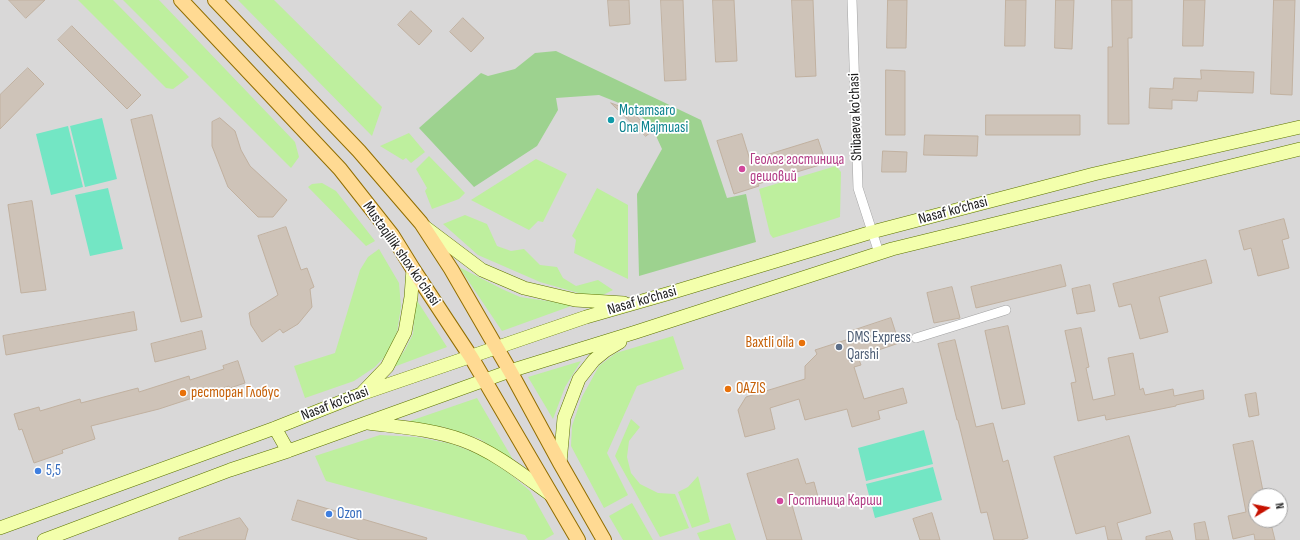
<!DOCTYPE html>
<html>
<head>
<meta charset="utf-8">
<style>
  body { margin:0 }
  #map { position:relative; width:1300px; height:540px; overflow:hidden; background:#eeeadf; font-family:"Sofia Sans Condensed",sans-serif }
  canvas { display:block }
  .north { position:absolute; left:1248px; top:488px; width:40px; height:40px; box-sizing:border-box; background:#fff; border:1px solid #a4a4a4; border-radius:50%; rotate:80deg; font-size:11px; font-weight:700; line-height:16px; text-align:center; color:#1b1b1b }
  .north::after { content:''; display:block; margin:auto; width:14px; height:18px; background:#c61100; clip-path:polygon(50% 0,100% 100%,50% 72%,0 100%) }
</style>
</head>
<body>
<div id="map">
<canvas width="1300" height="540"></canvas>
<div class="north">N</div>
</div>
<script>
const ctx = document.querySelector('canvas').getContext('2d');
ctx.lineJoin = 'round';
function fillPath(path, color) { ctx.fillStyle = color; ctx.fill(path, 'evenodd'); }
function trace(path, color, width, dash) { ctx.strokeStyle = color; ctx.lineWidth = width; ctx.lineCap = dash ? 'butt' : 'round'; ctx.setLineDash(dash || []); ctx.stroke(path); }
function write(font, color, halo, rows, align = 'center') {
  ctx.font = font + ' "Sofia Sans Condensed",sans-serif'; ctx.lineWidth = 3.5; ctx.setLineDash([]); ctx.textBaseline = 'middle'; ctx.strokeStyle = halo; ctx.fillStyle = color; for (const [text, x, y, turn = 0] of rows) {
    ctx.save(); ctx.translate(x, y); ctx.rotate((+turn || 0) * Math.PI / 180); ctx.textAlign = isNaN(turn) ? turn : align; if (halo) ctx.strokeText(text, 0, 0); ctx.fillText(text, 0, 0); ctx.restore();
  }
}
fillPath(new Path2D(`
  M0 0H1300V540H0ZM1256 496H1280V520H1256Z`), '#d9d8d8');
fillPath(new Path2D(`
  M78 0H113L189 77 173 89 166 88Z
  M123 0H159L295 142 299 157 291 168Z
  M238 0H274L382 107 372 136Z
  M409 133 425 152 411 163 406 158 403 160 380 146Z
  M429 156 465 193 459 199 432 209 425 191 427 188 416 169Z
  M536 159 567 174 543 222 538 221 529 230 471 200Z
  M836 166 841 172 840 217 834 219 773 238 770 234 759 189Z
  M312 184 322 183 336 191 375 241 366 246 308 187Z
  M597 188 628 205V279L574 253 576 240 572 236Z
  M465 215 487 224 497 246 511 251 524 249 540 265 557 267 563 278 576 286 598 280 613 290 601 296 582 294 540 282 478 255 443 224Z
  M379 249 399 283 401 307 397 332 387 354 375 367 354 381 305 398 294 366 335 353 360 270 368 257Z
  M459 267 502 289 520 297 574 305 502 331Z
  M416 299 447 347 391 368 405 350 413 334Z
  M673 336 684 369 637 386 607 453 628 495 604 508 571 446 572 426 582 397 599 366 616 353Z
  M581 361 565 387 553 419 528 377Z
  M477 398 515 463 480 439 444 427 407 422Z
  M631 419 640 427 629 441 627 457 631 473 640 484 658 493 675 494 689 528 660 537 615 456Z
  M380 435 416 437 452 444 483 456 510 474 530 491 554 534 544 540H528L525 535 326 481 315 456Z
  M698 476 710 522 692 528 678 492 688 487Z
  M632 503 653 540H623L609 516Z
  M730 523 736 540H700L697 533Z`), '#beef9e');
fillPath(new Path2D(`
  M556 51 701 120 727 198 746 194 756 242 639 276 637 194 662 149 652 127 634 109 599 95 556 98 558 110 537 146 474 187 419 128 481 73 488 76 515 69 535 53Z`), '#9dd28f');
fillPath(new Path2D(`
  M102 118 117 179 85 187 70 126Z
  M68 126 83 187 51 195 36 134Z
  M108 188 123 249 90 256 75 195Z
  M924 430 933 464 866 481 858 448Z
  M933 467 942 500 875 518 866 484Z`), '#73e6c4');
const building = new Path2D(`
  M9 0H45L26 18Z
  M608 0H629L630 24 610 26Z
  M661 0H683L686 80 665 81Z
  M713 0H734L737 61 716 62Z
  M792 0H813L816 76 796 77Z
  M888 0H907L906 48H887Z
  M1006 0H1026L1025 46H1005Z
  M1056 0H1074L1072 49 1055 48Z
  M1112 0H1132V38H1128L1129 124H1108V47H1112Z
  M1184 0H1205L1203 46H1183Z
  M1274 0H1295L1292 95 1271 94Z
  M411 11 432 31 419 45 398 25Z
  M463 18 484 38 471 52 450 32Z
  M72 26 141 95 127 109 58 40Z
  M28 68 44 84 0 129V95Z
  M886 70 905 71V135H886Z
  M1201 70 1254 72 1253 93 1198 91 1197 101 1172 100V109L1149 108 1150 88 1173 89 1174 78 1201 79Z
  M611 103 632 111 651 132 646 136Z
  M152 115 202 317 181 322 131 120Z
  M986 115H1080V135H986Z
  M220 118 235 131 241 150 250 166 287 200 273 217H258L228 187 212 146V122Z
  M742 134 750 160 818 139 826 163 758 184 759 186 734 194 717 141Z
  M925 135 978 136 977 156 924 155Z
  M883 151 907 152 906 172H882Z
  M32 201 46 290 21 293 8 205Z
  M1284 219 1289 238 1282 240 1289 268 1258 276 1251 248 1244 250 1239 231Z
  M286 227 301 270 307 268 314 287 310 289 312 307 298 324 283 333 280 329 262 342 251 325 249 313 278 295 258 236Z
  M1206 260 1212 283 1159 297 1168 332 1140 339 1131 304 1119 307 1113 284Z
  M1061 265 1066 286 976 308 971 287Z
  M1090 285 1095 311 1077 314 1072 289Z
  M952 287 960 318 934 323 927 293Z
  M134 312 137 330 6 355 3 336Z
  M891 318 899 343 858 357 861 365 854 367 864 399 903 388 907 403 878 411 880 419 852 427 847 409 805 420 799 399 770 408 775 429 745 437 738 410 746 397 805 379V366L817 354 815 350 855 337 852 331Z
  M1008 326 1025 404 1002 409 985 331Z
  M1081 328 1089 367 1086 368 1093 400 1115 395 1108 358 1133 353 1140 390 1143 388 1145 395 1173 389 1174 396 1203 390 1204 399 1176 405V406L1106 420 1105 415 1078 421 1071 383 1076 382 1065 331Z
  M202 331 206 349 155 362 151 344Z
  M955 340 976 427 993 423 1003 462 1008 460 1028 538 1021 540H994L987 512 981 513 958 420H957L938 344Z
  M238 361 245 383 230 388 229 386 159 409 91 426 95 439 62 450 63 453 34 463 22 429 19 430 14 414 39 407 40 411 80 399 81 403 138 388 139 392 189 376 190 380 224 369 223 366Z
  M1256 393 1259 415 1249 417 1245 395Z
  M1129 436 1151 513 1117 523 1122 540H1108L1105 526 1076 534 1054 457Z
  M1253 441 1264 496H1256V520H1270L1275 540H1255L1254 534 1233 539 1228 516 1246 512 1233 445Z
  M798 459 806 484 814 482 818 497 792 505 802 540H767L747 474Z
  M298 500 427 538 426 540H360L292 520Z
  M932 513 940 540H920L913 519Z
  M240 518 248 529 245 540H179V538Z
  M1205 522 1209 540H1196L1194 524Z
  M1170 531 1173 540H1146V537Z`);
fillPath(building, '#cec3b8');
trace(building, '#c1b1a0', 1);
const street = new Path2D(`
  M852 0 858 188 879 253
  M916 338 1006 310`);
const secondary = new Path2D(`
  M425 227 482 270 524 288 575 300 624 303
  M362 393 387 367 405 332 411 297 413 269
  M368 423C399 427 432 429 462 440 495 452 523 475 551 495
  M275 428 288 451
  M560 463 564 418 579 379 594 360 605 351 620 342
  M0 528 275 428 361 394 586 317 670 293 872 232 1094 174 1300 127
  M44 540 230 470 288 451 510 371 636 332 892 249 1300 149`);
const primary = new Path2D(`
  M181 0 340 169 392 235 413 269 471 357 578 540
  M215 0 359 151 421 223 451 269 510 371 560 463 604 540`);
trace(street, '#a2a2a2', 10);
trace(secondary, '#5d7400', 14);
trace(primary, '#926e00', 16);
trace(street, '#fff', 9);
trace(secondary, '#f3ffac', 13);
trace(primary, '#ffda93', 14);
for (const [x, y, r, color] of [
  [611,120,4,"#0f9aa8"],
  [742,169,4,"#d1479c"],
  [802,343,4,"#e8710a"],
  [839,347,4,"#5c6f8a"],
  [728,389,4,"#e8710a"],
  [183,393,4,"#e8710a"],
  [38,471,4,"#3f7fe0"],
  [780,501,4,"#d1479c"],
  [329,514,4,"#3f7fe0"]
]) { const dot = new Path2D(); dot.arc(x, y, r, 0, 2 * Math.PI); ctx.fillStyle = color; ctx.fill(dot); trace(dot, '#fff', 1.5); }
write('15px', '#0d838f', '#fff', [
  ["Motamsaro",619,111],
  ["Ona Majmuasi",619,128]
], 'left');
write('15px', '#1b1b1b', '#fff', [
  ["Shibaeva ko'chasi",856,117,-92],
  ["Nasaf ko‘chasi",953,211,-15],
  ["Mustaqillik shox ko'chasi",401,254,55],
  ["Nasaf ko‘chasi",642,301,-16],
  ["Nasaf ko‘chasi",335,404,-21]
]);
write('15px', '#b23c85', '#fff', [
  ["Геолог гостиница",750,160],
  ["дешовий",750,177],
  ["Гостиница Карши",788,501]
], 'left');
write('15px', '#4e5e75', '#fff', [
  ["DMS Express",847,338],
  ["Qarshi",847,355]
], 'left');
write('15px', '#c56008', '#fff', [
  ["Baxtli oila",794,343,"right"],
  ["OAZIS",736,389],
  ["ресторан Глобус",191,393]
], 'left');
write('15px', '#366cbe', '#fff', [
  ["5,5",46,471],
  ["Ozon",337,514]
], 'left');
</script>
</body>
</html>
